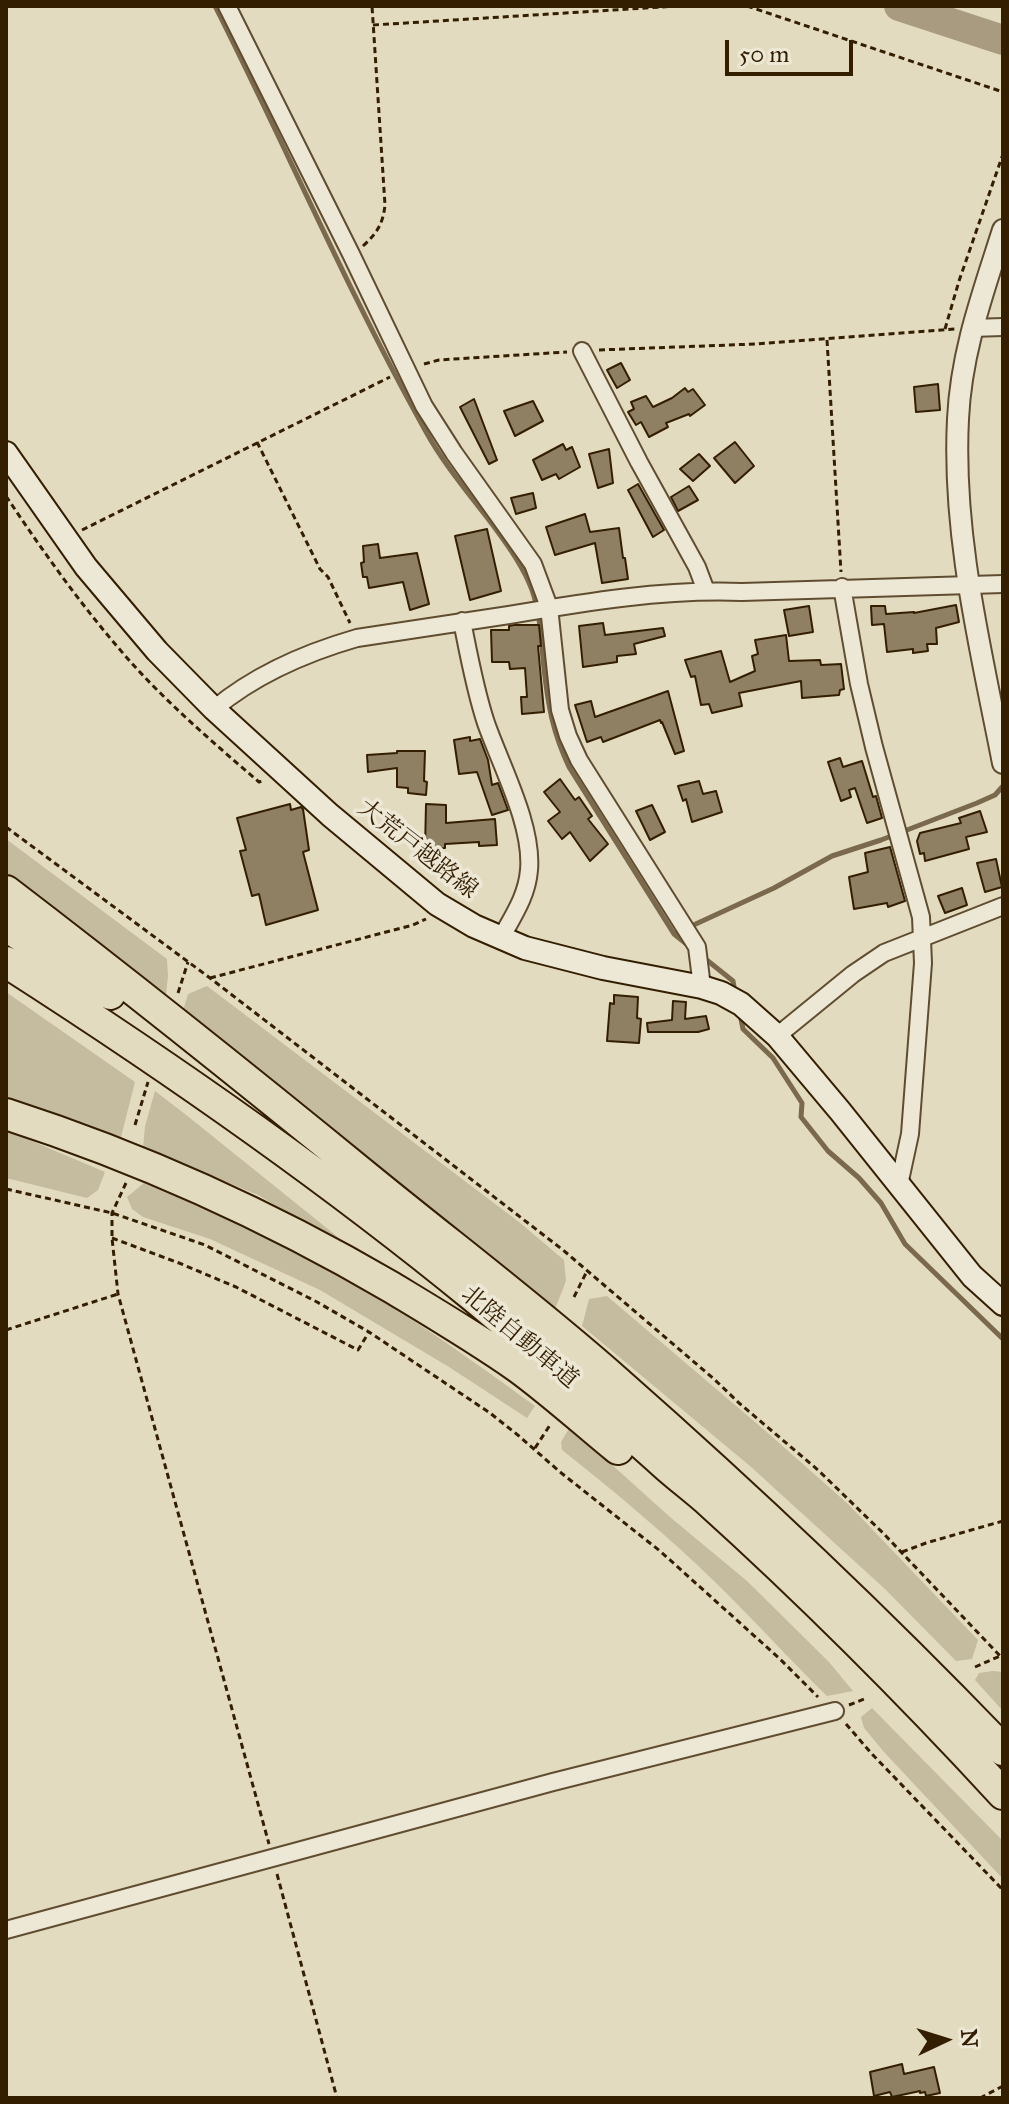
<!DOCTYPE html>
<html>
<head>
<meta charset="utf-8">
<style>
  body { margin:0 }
  #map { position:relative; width:1009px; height:2104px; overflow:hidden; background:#e3dbc0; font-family:"IM FELL Great Primer",serif }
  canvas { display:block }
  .frame { position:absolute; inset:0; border:8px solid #341e00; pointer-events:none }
  .north { position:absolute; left:905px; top:2000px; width:80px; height:80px; -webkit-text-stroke:6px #ede8d6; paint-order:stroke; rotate:86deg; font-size:22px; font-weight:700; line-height:32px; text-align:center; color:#341e00 }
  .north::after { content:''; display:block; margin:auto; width:28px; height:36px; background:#341e00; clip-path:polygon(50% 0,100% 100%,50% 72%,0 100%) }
  .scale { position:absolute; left:725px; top:40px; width:128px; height:36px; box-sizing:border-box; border:4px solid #341e00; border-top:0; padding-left:10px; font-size:24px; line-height:28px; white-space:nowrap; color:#341e00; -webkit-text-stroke:6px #ede8d6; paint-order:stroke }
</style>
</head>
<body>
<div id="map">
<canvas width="1009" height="2104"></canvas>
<div class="frame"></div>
<div class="north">N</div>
<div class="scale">50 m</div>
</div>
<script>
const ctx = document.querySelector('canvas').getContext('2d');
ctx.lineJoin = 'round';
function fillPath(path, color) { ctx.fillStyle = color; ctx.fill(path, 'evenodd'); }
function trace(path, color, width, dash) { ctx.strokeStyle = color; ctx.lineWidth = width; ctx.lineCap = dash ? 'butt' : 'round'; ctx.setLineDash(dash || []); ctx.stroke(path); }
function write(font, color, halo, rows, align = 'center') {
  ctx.font = font + ' "IM FELL Great Primer","Noto Serif JP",serif'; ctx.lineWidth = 7; ctx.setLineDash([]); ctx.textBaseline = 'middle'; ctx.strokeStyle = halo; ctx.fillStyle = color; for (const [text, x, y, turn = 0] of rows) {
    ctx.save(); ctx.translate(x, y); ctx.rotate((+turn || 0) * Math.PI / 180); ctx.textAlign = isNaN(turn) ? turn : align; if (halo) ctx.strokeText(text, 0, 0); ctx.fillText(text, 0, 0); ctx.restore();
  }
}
fillPath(new Path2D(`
  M6 839 167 959 168 976 165 1004 6 881Z
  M207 986 519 1222 564 1260 566 1281 555 1309 347 1141 182 1014 188 994Z
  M6 992 135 1082 120 1141 6 1099Z
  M155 1091 185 1114 364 1258 258 1195 143 1148 145 1126Z
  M6 1130 105 1172 98 1190 87 1198 6 1178Z
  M144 1183C185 1201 227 1217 267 1236 363 1283 450 1344 535 1406L527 1418 449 1367 320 1290 210 1239 143 1217 132 1209 127 1197Z
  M607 1296 769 1434 848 1504 978 1640 972 1659 956 1661 885 1589 750 1466 582 1326 589 1299Z
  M570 1427 670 1517 747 1581 829 1662 853 1691 827 1696C789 1659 753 1619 715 1582 667 1535 615 1492 562 1450L561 1442Z
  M993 1671 1003 1672V1711L975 1680 979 1673Z
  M872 1708 1003 1841V1879L884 1752 864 1728 861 1717Z`), '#c5bb9f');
trace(new Path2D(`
  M215 6C286 147 348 292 425 430 444 465 471 496 495 528 509 547 524 568 532 590 541 616 541 642 544 668 548 706 553 733 569 767L674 934 689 946
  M674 934 774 888 832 856 881 840 977 803 995 795 1003 786
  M703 957 733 981 735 993
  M740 1014 743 1029 773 1058 802 1103 801 1117 828 1151 859 1178 881 1203 905 1244 1003 1339`), '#7a694c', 5);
trace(new Path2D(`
  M899 6 1003 40`), '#a89b7f', 30);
const building = new Path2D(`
  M621 363 630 380 617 388 607 370Z
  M938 384 940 410 916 412 914 387Z
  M685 388 688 392 693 389 705 405 690 416 689 414 666 423 668 427 649 437 641 422 636 425 628 412 634 409 631 402 646 396 653 407 672 398Z
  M474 399 497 460 489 464 460 407Z
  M533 401 543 421 515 436 504 411Z
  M735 442 754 466 735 483 714 458Z
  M563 444 566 450 572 447 580 467 559 479 556 474 542 480 533 460Z
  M609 449 613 483 598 488 589 454Z
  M699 454 710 466 693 481 680 469Z
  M638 484 664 530 653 537 628 490Z
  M689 486 698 500 678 511 671 497Z
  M533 493 536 508 516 514 511 498Z
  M585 514 590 532 619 528 623 558H625L628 579 602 583 595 543 555 555 546 527Z
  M487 529 501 591 470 600 455 536Z
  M378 544 380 558 417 553 429 604 410 610 403 582 369 588 367 577H363L361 563 364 562 363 546Z
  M956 605 959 622 936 628 937 644H927L928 651 913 653V649L887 652 884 624 872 625 871 606H885L886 614 914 612V613Z
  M809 606 813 632 789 636 784 610Z
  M603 623 605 635 663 628 665 636 634 644 636 654 617 656V662L583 667 579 626Z
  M514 625H539L541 646H538L544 712 522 714 521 697H527L525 668 510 669 509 662H492L491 630H509V626Z
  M786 635 789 661 820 660 821 665 841 664 844 689 840 690 839 695 802 698 801 681 739 693 742 706 712 713 709 704 701 705 695 676 691 677 685 660 721 651 730 682 755 671 752 656 758 654 755 640Z
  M668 691 684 751 675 754 662 722 661 723 660 720 603 742 601 737 587 742 575 705 591 701 595 717Z
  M470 737V741L480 739 488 760 492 785 498 783 508 810 492 815 477 772 459 774 454 740Z
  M397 751H425L424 781 427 782 426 795 408 793V788L397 787V768L368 772 367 755 397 753Z
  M840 758 843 767 862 761 873 797 876 796 882 818 867 823 855 788 849 790 851 797 841 801 828 762Z
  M560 779 575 800 579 797 592 816 588 819 608 844 590 861 570 832 562 839 548 821 560 812 544 792Z
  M699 781 703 794 716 791 722 812 692 822 686 799 683 801 678 786Z
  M290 804 291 810 301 807 303 809 309 850 303 852 318 910 266 925 259 894 252 896 240 851 246 850 237 818Z
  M426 804 446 805V823L495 819 497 845 479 846V842L445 844V848L425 849Z
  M652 805 665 832 650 840 636 811Z
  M980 811 987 832 966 837 969 849 925 861 924 853 920 854 917 841 920 833 961 823 959 818Z
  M890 847 905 901 888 907 887 903 854 909 849 877 868 872 865 853Z
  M996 859 1002 887 985 892 977 863Z
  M962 888 967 905 945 913 938 896Z
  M614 995 638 997 637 1018 641 1019 639 1043 607 1041 610 1003 614 1004Z
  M673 1001 686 1002 685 1019 706 1016 709 1029 698 1032H648L647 1023 672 1020Z
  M902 2064 904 2074 934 2067 940 2093 926 2096 925 2092 920 2093V2091L892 2097 890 2092 874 2096 870 2072Z`);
fillPath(building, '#8f8064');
trace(building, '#341e00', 2);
const minor = new Path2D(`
  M227 6 351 254 424 406 454 453 533 564 549 607 560 710 568 736 579 760 697 947 702 987
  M971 328 1003 327
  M582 351 639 462 697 567 706 591
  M842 587 859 684 874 747 921 917 923 963 910 1134 899 1185
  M462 621C469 656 475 690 486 723 501 766 533 825 529 870 527 896 513 916 501 938
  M214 709C256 674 305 653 357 638 408 630 459 623 509 615 586 602 664 589 742 592L1003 584
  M777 1036 853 974 884 953 1003 906
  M6 1930 553 1782 835 1711`);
const tertiary = new Path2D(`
  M1003 230C983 293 961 352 958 419 952 535 981 650 1003 763`);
const secondary = new Path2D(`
  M6 453 86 567 157 651 214 709 330 815 437 904 474 926 525 948 603 968 702 987 721 993 741 1004 777 1036 840 1111 972 1276 1003 1304`);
const motorway = new Path2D(`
  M6 891C129 985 249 1081 369 1179 451 1246 536 1310 615 1380 749 1498 879 1621 1003 1750
  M6 926 110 994
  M6 962C167 1065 326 1176 474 1297 538 1350 599 1406 661 1461 675 1474 691 1486 706 1499 809 1592 908 1691 1003 1794
  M6 1114C142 1158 268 1215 391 1287 434 1313 478 1339 519 1368 553 1393 585 1422 618 1449`);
trace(minor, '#604d30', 20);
trace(tertiary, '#604d30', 24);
trace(secondary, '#341e00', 26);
trace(motorway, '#341e00', 34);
trace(new Path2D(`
  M747 6 1003 92
  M373 25 677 6
  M363 246C377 233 383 224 385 205L372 6
  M945 329 959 281 1003 154
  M827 340 841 572
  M599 350 755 344 955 329
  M424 364 439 360 567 352
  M257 442 320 569 328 577 350 623
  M6 496C46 556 88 615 137 669 174 709 217 746 259 782L263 781
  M82 530 390 377
  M6 827 210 978 563 1250 714 1379 739 1403 818 1470 883 1533 1003 1659
  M210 978 413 925 426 919
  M178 993 188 962
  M135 1125 148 1082
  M126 1183 112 1213V1238L118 1294 269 1844
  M6 1189 112 1213 205 1245 317 1302 369 1332 490 1413 519 1436 560 1472 660 1551 780 1659 818 1697
  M112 1238 179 1263 236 1287 358 1350 369 1332
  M574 1297 587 1271
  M6 1330 118 1294
  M535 1448 550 1425
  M902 1552 926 1543 1003 1521
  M975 1667 1000 1656
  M849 1705 864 1699
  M846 1724 872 1754 1003 1890
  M277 1874 337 2098
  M980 2098 1003 2086`), '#341e00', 3, [6, 4]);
trace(minor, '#ede8d6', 16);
trace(tertiary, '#ede8d6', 20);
trace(secondary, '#ede8d6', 22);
trace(motorway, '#e3dbc0', 30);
write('24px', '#341e00', '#ede8d6', [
  ["大荒戸越路線",417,850,38],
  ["北陸自動車道",519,1338,40]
]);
</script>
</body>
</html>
